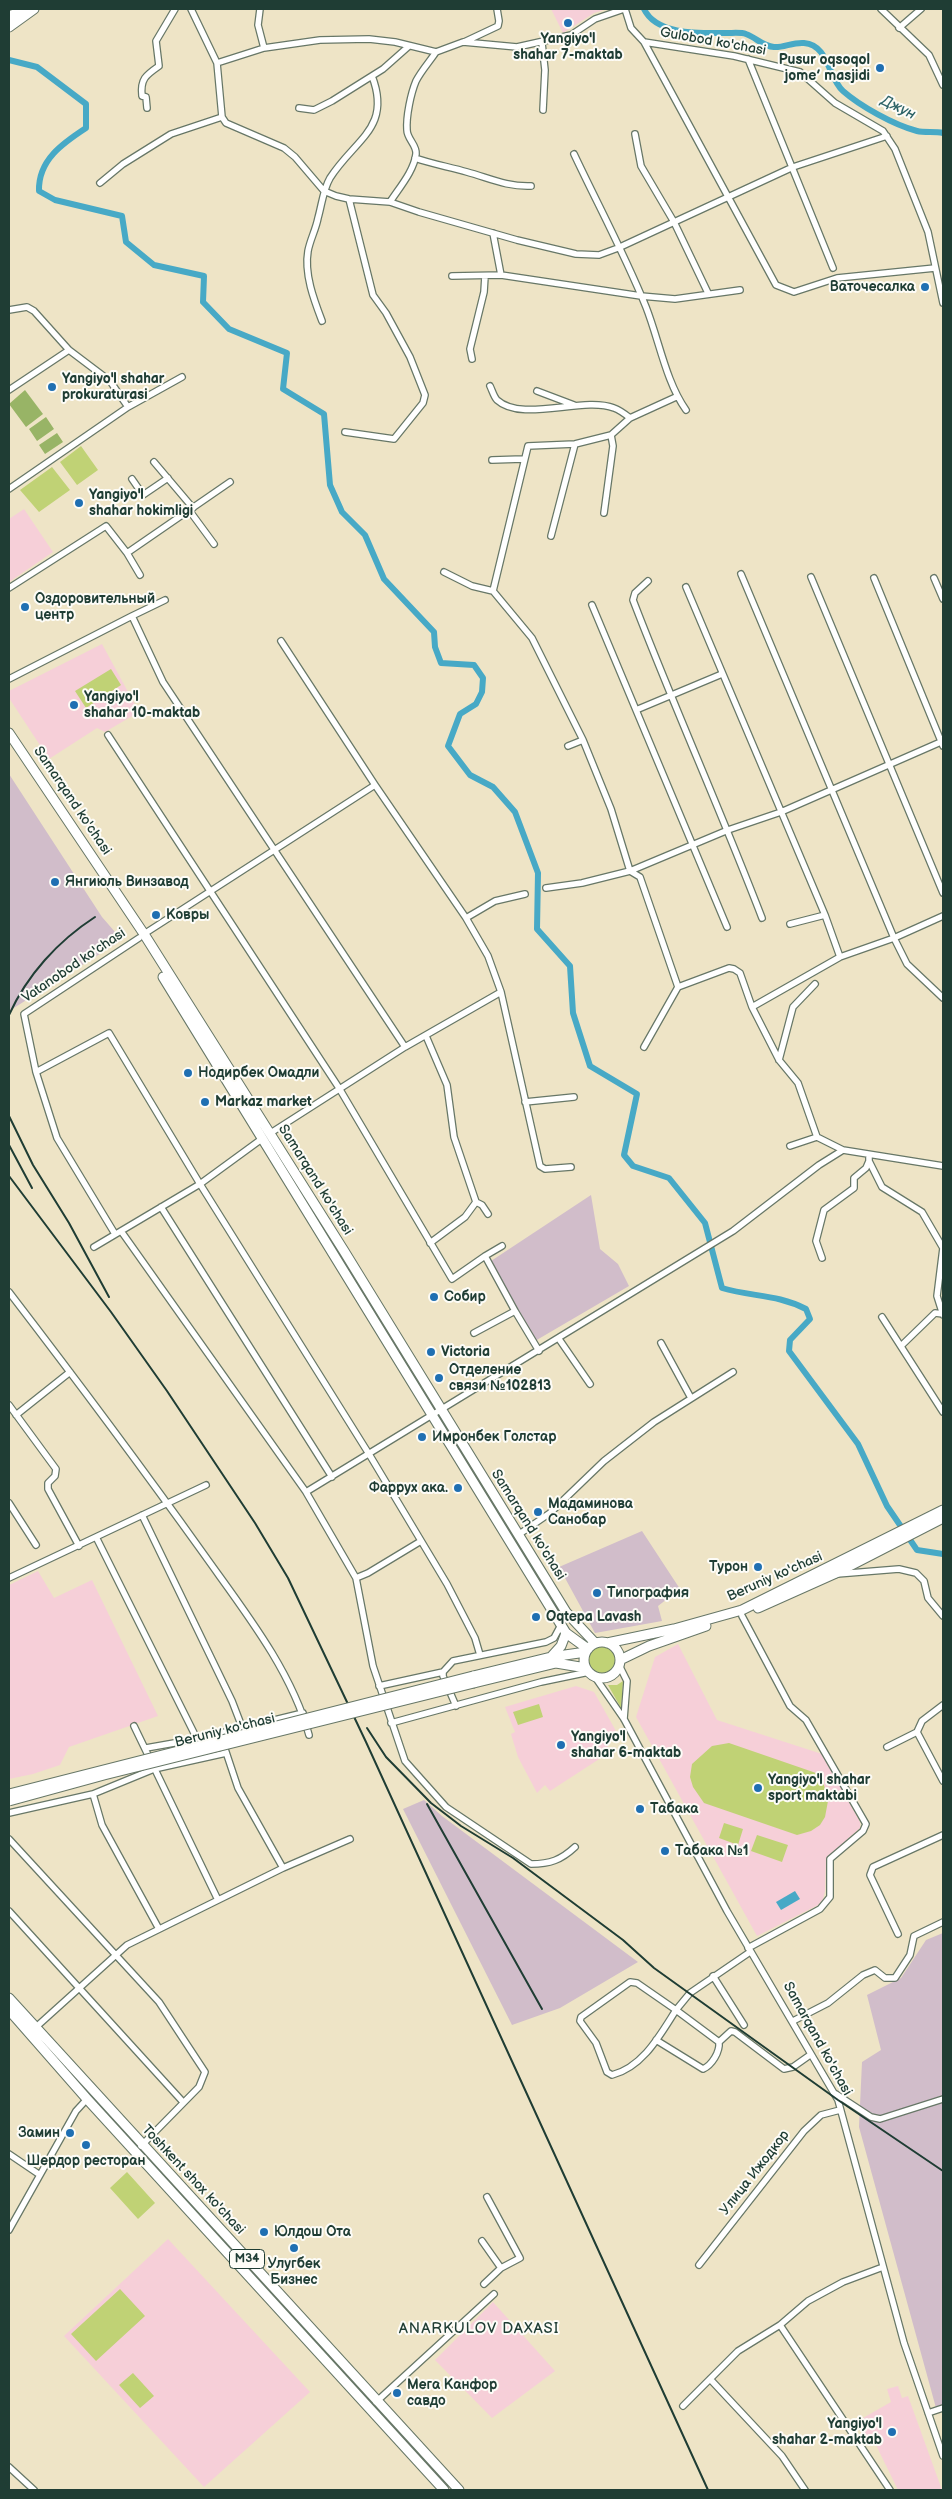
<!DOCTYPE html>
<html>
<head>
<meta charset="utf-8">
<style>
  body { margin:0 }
  #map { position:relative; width:952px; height:2499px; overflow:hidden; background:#eee4c6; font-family:"Balsamiq Sans",sans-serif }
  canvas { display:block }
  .frame { position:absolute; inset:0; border:10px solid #1f3d34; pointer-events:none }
</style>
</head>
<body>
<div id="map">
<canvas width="952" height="2499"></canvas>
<div class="frame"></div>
</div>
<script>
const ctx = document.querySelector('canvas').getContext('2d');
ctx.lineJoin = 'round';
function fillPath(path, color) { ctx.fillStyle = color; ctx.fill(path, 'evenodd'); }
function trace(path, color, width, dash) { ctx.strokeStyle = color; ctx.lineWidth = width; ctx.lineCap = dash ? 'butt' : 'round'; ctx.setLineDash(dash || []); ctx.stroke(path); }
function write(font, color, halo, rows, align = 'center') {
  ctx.font = font + ' "Balsamiq Sans",sans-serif'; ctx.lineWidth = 4; ctx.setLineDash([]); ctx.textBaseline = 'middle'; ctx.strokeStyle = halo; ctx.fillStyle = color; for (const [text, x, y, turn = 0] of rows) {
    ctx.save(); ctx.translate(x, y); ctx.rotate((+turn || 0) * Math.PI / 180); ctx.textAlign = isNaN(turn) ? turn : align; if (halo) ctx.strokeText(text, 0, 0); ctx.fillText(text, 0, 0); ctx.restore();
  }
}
fillPath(new Path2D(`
  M551 9H607L594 13 563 33Z
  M24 509 53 552 9 582V519Z
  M102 644 139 712 105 732 97 728 49 759 9 698V691Z
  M38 1571 54 1598 92 1580 158 1716 69 1747 60 1765 33 1774 9 1779V1585Z
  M678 1644 717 1720 822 1754 860 1822V1828L826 1858 825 1891 823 1899 818 1905 757 1936 636 1717 655 1657Z
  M576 1686 594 1692 616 1731 604 1738 610 1752 550 1791 545 1785 537 1793 518 1757 511 1734 515 1732 505 1707Z
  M168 2239 310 2392 204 2487 64 2336Z
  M493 2302 555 2371 492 2418 435 2360Z
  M898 2386 902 2398 908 2396 942 2490H898L875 2443 869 2445 856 2422 891 2402 887 2389Z`), '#f6cfd8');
fillPath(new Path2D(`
  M9 774 102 917 122 940 9 1011Z
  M591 1195 600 1249 618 1264 629 1286 535 1341 491 1261Z
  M642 1531 680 1589 658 1606 662 1621 595 1633 559 1567Z
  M424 1800 442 1816 638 1962 560 2008 512 2025 403 1809Z
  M943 1933V2404L936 2408 859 2127 862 2062 881 2050 867 1995 901 1978 926 1940Z`), '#d1bdca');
fillPath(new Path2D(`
  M81 446 98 470 77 485 60 462Z
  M52 467 70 490 39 512 20 490Z
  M111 669 121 685 86 708 75 691Z
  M588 1660a14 14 0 1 1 28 0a14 14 0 1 1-28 0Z
  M623 1681 621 1708 608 1685H617Z
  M539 1704 543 1717 518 1725 513 1712Z
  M729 1743 816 1773 823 1781 828 1801 825 1817 820 1825 811 1831 797 1835 704 1803 693 1787 690 1777 692 1764 712 1746Z
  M724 1823 743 1829 738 1845 719 1838Z
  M757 1835 788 1845 782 1862 751 1851Z
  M127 2172 155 2203 138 2219 110 2188Z
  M120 2289 145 2316 96 2361 71 2334Z
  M133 2373 154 2396 140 2408 119 2385Z`), '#c0d275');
fillPath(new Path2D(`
  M25 390 43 414 26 427 9 404Z
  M46 417 54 429 37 441 29 429Z
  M57 433 63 442 45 454 39 445Z`), '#98b466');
fillPath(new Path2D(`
  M795 1891 800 1899 781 1910 776 1902Z`), '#47a9c6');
trace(new Path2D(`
  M644 9C657 36 702 33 727 33 733 33 741 32 746 34 757 38 762 46 774 47 783 48 793 42 804 43 829 45 828 78 843 91 860 106 894 125 917 131 925 133 935 131 943 133
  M9 60 37 67 86 104V128C63 143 38 160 39 191L55 200 122 216 126 242 154 265 204 276 203 302 229 329 287 353 283 389 324 414 330 485 342 512 365 535 384 579 434 632 435 647 441 663 474 665 483 678 482 692 476 704 460 714 448 746 470 775 493 787 515 812 538 873 537 929 570 966 573 1013 590 1066 637 1094 624 1155 633 1166 669 1178 705 1223 722 1288C752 1297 777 1294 806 1309L810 1319 790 1340 789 1351 858 1444 887 1506 917 1550 943 1554`), '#47a9c6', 6);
const minor = new Path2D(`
  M191 9 217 63 222 117 226 123 284 148 295 157 324 191 336 196 349 199 390 202 419 212 517 240 576 254 599 255 618 248 793 167 887 136
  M260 9 258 25 264 48
  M625 9 631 28 644 42 734 56 800 72 835 103 883 131 895 149 928 232 943 303
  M881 9 929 55 943 85
  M899 28 921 9
  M464 42 498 26 499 21 497 9
  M644 42 776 285 794 292 837 278 935 268
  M542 43 545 70 543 110
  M748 59 833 268
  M217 63 264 48 320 40 369 39 395 42 436 52 463 42 517 47 571 35 595 19 624 9
  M147 108 146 97 142 96C140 79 146 75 159 66L156 41 175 9
  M299 108 314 110 332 101 383 69 409 46
  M635 134 641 166 674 222 708 293
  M574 154C598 205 625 255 646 307 659 340 666 382 686 410
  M415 158C432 164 450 167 467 172 489 178 507 187 531 186
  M100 183 123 164 171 134 222 117
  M390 202C399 188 414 171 416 154 417 145 407 139 407 130 406 116 411 93 416 81 421 71 430 61 436 52
  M493 233 501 275
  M452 276 501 275 641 296 675 299 740 290
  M9 310 27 307 34 311 69 350 110 381 128 407
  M322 321C314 300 304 274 308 251 310 240 316 229 318 218 322 204 323 190 330 178 355 139 392 128 372 76
  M472 359 470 349 484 292 485 276
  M490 386C492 390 494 397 497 400 522 423 583 396 614 408 620 410 625 414 630 418
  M9 390 69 350
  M537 391 574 405
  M345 432 394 439 423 403 425 395 410 357 386 313 373 295 349 199
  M492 460 523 459
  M154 462 193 508
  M132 479 143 495 168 478
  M9 489 128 407 182 377
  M189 510 214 544
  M604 513 613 446 611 435
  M551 536 575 444
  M127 553 140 575
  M444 572 472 586 493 591 532 638 583 740 611 809 630 871 640 877 678 987 729 968 734 969 740 973 752 1007 779 1060 798 1083 817 1137
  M741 574 894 938 907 964 943 998
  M811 577 943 893
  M874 578 943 746
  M934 578 943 599
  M648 581 635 593 633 600C674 707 721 811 762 918
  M686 587 825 915 840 957
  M9 588 106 526 127 553 230 482
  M493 591 528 446 575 444 611 435 630 418 676 397
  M165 600 132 616 163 682 405 1047
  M592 605 727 927
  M281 641 375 785 466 918 488 956 501 992 540 1166 545 1169 571 1167
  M9 679 132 616
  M636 710 722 674
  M108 735 339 1088 452 1279 485 1256
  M568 746 583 740
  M546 888 582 883 630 871 728 830 781 812 943 741
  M466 918 495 901 525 894
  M790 924 825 915
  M144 934 375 785
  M752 1007 840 957 894 938 943 916
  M426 1036 447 1085 454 1137 476 1202
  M644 1047 678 987
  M779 1060 793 1007 815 984
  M36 1072 109 1033 200 1184 369 1454 447 1584 475 1638 480 1655
  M525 1102 574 1097
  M269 1134 405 1047 501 992
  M790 1146 817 1137 843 1150
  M869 1155V1161L882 1187 922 1212 943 1248 937 1296 943 1315
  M161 1207 332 1477
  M121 1231 306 1492 356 1578 373 1666 405 1761 446 1807 531 1864C550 1864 561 1860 575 1847
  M115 1234 57 1138 36 1072 24 1014 139 938
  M430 1243 465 1217 476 1202 482 1205 488 1214
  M502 1246 485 1256 515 1311
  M94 1247 200 1184 263 1138
  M822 1258 816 1241 824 1210 854 1188V1178L866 1168 869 1161
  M9 1292C75 1378 140 1465 203 1553 242 1608 291 1669 309 1735
  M882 1317 943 1412
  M474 1333 515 1311 539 1351
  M559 1339 590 1384
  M661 1343 691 1398
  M901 1346 935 1313 943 1314
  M9 1405 56 1469 55 1476 48 1483V1489L79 1546
  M16 1415 70 1372
  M306 1492 733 1231 819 1165 843 1150 943 1166
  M9 1503 36 1545
  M142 1515 232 1701 242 1727
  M518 1535 550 1513 604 1461 654 1422 733 1372
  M96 1537 197 1739
  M837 1574 899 1569 916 1573 924 1581 928 1598 943 1616
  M9 1578 206 1485
  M356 1578 368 1573 421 1541
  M742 1616 790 1706 806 1720 866 1824 863 1831 830 1859V1897L820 1909 748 1948
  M619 1665 627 1681 624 1719
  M595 1677 624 1719 727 1911 838 2100 904 2343 943 2456
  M379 1686 443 1672
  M456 1706 443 1676V1672L453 1661 546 1642 554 1638 561 1625
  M391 1723 541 1682 589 1672
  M134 1726 218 1900
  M917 1732 943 1781
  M887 1747 917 1732 922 1721 943 1705
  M146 1748 197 1739 303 1713
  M225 1749 238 1788 283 1868
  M93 1794 102 1825 159 1929
  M9 1813 93 1794 154 1769 226 1753
  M9 1839 159 2002 205 2072 199 2087 141 2146
  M9 1911 183 2102
  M898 1934 870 1875 873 1867 943 1835
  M713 1976 744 2025
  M630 1982 637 1983 676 2010C660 2035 643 2067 612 2075L607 2072 596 2043 580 2021 581 2017Z
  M793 2021 828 2003 863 1975 875 1970 885 1978H895L910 1955 914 1936 943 1922
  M35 2028 127 1945 283 1868 350 1839
  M656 2040 703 2069C712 2065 720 2052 719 2042L676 2010 690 1993 750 1952
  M719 2042 731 2031 735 2032 784 2069 793 2067 810 2055
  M836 2094 871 2117 880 2119 943 2099
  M9 2154 40 2175
  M9 2230 76 2111 87 2099
  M482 2241 501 2268 520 2258 487 2197
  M699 2265 804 2131 821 2115 840 2110
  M484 2284 501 2268
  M780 2325 890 2490
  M710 2379 782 2456 805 2490
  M376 2402 494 2294
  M683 2406 738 2351 780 2325 808 2301 843 2282 883 2267
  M928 2413 943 2408
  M9 2467 34 2490`);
const secondary = new Path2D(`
  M9 733 144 934 344 1251 566 1612 595 1643
  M163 977 566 1633 588 1649
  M758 1608 834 1574 943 1518
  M584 1660a18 18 0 1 1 36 0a18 18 0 1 1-36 0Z
  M607 1643 674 1629 742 1610 943 1510
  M551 1657 561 1646 566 1633
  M620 1660 649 1646 706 1626
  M473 1676 551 1657 586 1652
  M474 1683 556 1663 586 1668`);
const primary = new Path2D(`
  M9 16 28 9
  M9 27 34 9
  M9 1998 459 2490
  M9 2010 87 2099 444 2490`);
trace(minor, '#677767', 8);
trace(secondary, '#677767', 11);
trace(primary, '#677767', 11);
trace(minor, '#fff', 5.5);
trace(secondary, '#fff', 9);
trace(primary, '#fff', 9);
trace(new Path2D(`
  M9 1015C27 975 58 941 95 917
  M9 1116 33 1165 69 1223 109 1297
  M9 1145 32 1188
  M9 1176 111 1312 167 1391 255 1523 288 1578 366 1742 708 2490
  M367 1728 386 1757 431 1803 461 1826 513 1858 623 1940 654 1968 838 2100 943 2171
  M427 1804 542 2009`), '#1f3d34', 2);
const secondaryBridge = new Path2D(`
  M9 1794 473 1676
  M9 1801 104 1775 474 1683`);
trace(secondaryBridge, '#677767', 11, []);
trace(secondaryBridge, '#fff', 9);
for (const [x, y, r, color] of [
  [568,23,5,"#1f6fb2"],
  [880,68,5,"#1f6fb2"],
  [925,287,5,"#1f6fb2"],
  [52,387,5,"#1f6fb2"],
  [79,503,5,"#1f6fb2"],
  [25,607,5,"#1f6fb2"],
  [74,705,5,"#1f6fb2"],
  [55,882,5,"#1f6fb2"],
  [156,915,5,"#1f6fb2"],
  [188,1073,5,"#1f6fb2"],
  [205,1102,5,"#1f6fb2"],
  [434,1297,5,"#1f6fb2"],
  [431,1352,5,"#1f6fb2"],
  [439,1378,5,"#1f6fb2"],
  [422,1437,5,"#1f6fb2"],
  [458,1488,5,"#1f6fb2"],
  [538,1512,5,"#1f6fb2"],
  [758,1567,5,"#1f6fb2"],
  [597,1593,5,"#1f6fb2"],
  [536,1617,5,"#1f6fb2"],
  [561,1745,5,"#1f6fb2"],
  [758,1788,5,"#1f6fb2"],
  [640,1809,5,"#1f6fb2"],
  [665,1851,5,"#1f6fb2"],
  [70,2133,5,"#1f6fb2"],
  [86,2145,5,"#1f6fb2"],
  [264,2232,5,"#1f6fb2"],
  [294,2248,5,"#1f6fb2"],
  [397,2393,5,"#1f6fb2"],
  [892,2432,5,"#1f6fb2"]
]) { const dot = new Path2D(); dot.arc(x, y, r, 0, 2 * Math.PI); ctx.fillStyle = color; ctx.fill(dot); trace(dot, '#fdfcf7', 2); }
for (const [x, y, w] of [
  [247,2259,35]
]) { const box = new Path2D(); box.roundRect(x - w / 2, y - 9.5, w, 19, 4); ctx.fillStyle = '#fdfcf7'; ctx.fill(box); trace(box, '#1f3d34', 1); }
write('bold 12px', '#1f3d34', null, [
  ["M34",247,2259]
]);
write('bold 14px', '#1f3d34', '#fdfcf7', [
  ["Yangiyo'l",568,39,"center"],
  ["shahar 7-maktab",568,55,"center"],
  ["Pusur oqsoqol",870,60,"right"],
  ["jome’ masjidi",870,76,"right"],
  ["Ваточесалка",915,287,"right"],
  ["Yangiyo'l shahar",62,379],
  ["prokuraturasi",62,395],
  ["Yangiyo'l",89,495],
  ["shahar hokimligi",89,511],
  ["Оздоровительный",35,599],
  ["центр",35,615],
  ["Yangiyo'l",84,697],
  ["shahar 10-maktab",84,713],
  ["Янгиюль Винзавод",65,882],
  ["Ковры",166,915],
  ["Нодирбек Омадли",198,1073],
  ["Markaz market",215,1102],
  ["Собир",444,1297],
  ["Victoria",441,1352],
  ["Отделение",449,1370],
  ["связи №102813",449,1386],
  ["Имронбек Голстар",432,1437],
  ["Фаррух ака.",448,1488,"right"],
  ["Мадаминова",548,1504],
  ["Санобар",548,1520],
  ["Турон",748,1567,"right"],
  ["Типография",607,1593],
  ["Oqtepa Lavash",546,1617],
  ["Yangiyo'l",571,1737],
  ["shahar 6-maktab",571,1753],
  ["Yangiyo'l shahar",768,1780],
  ["sport maktabi",768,1796],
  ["Табака",650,1809],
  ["Табака №1",675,1851],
  ["Замин",60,2133,"right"],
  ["Шердор ресторан",86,2161,"center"],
  ["Юлдош Ота",274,2232],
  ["Улугбек",294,2264,"center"],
  ["Бизнес",294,2280,"center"],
  ["Мега Канфор",407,2385],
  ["савдо",407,2401],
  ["Yangiyo'l",882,2424,"right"],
  ["shahar 2-maktab",882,2440,"right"]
], 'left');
write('14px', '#1f3d34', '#fdfcf7', [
  ["Gulobod ko'chasi",713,42,10],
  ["Samarqand ko'chasi",72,801,56],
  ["Vatanobod ko'chasi",74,966,-34],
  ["Samarqand ko'chasi",315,1180,58],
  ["Samarqand ko'chasi",528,1525,58],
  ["Beruniy ko'chasi",775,1577,-24],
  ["Beruniy ko'chasi",225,1731,-14],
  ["Samarqand ko'chasi",817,2039,61],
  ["Улица Ижодкор",755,2173,-52],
  ["Toshkent shox ko'chasi",193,2180,47]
]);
write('italic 15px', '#2d6367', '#fdfcf7', [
  ["Джун",898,108,26]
]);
ctx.letterSpacing = '1px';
write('15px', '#1f3d34', '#fdfcf7', [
  ["ANARKULOV DAXASI",479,2329]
]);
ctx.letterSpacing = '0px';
</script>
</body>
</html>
